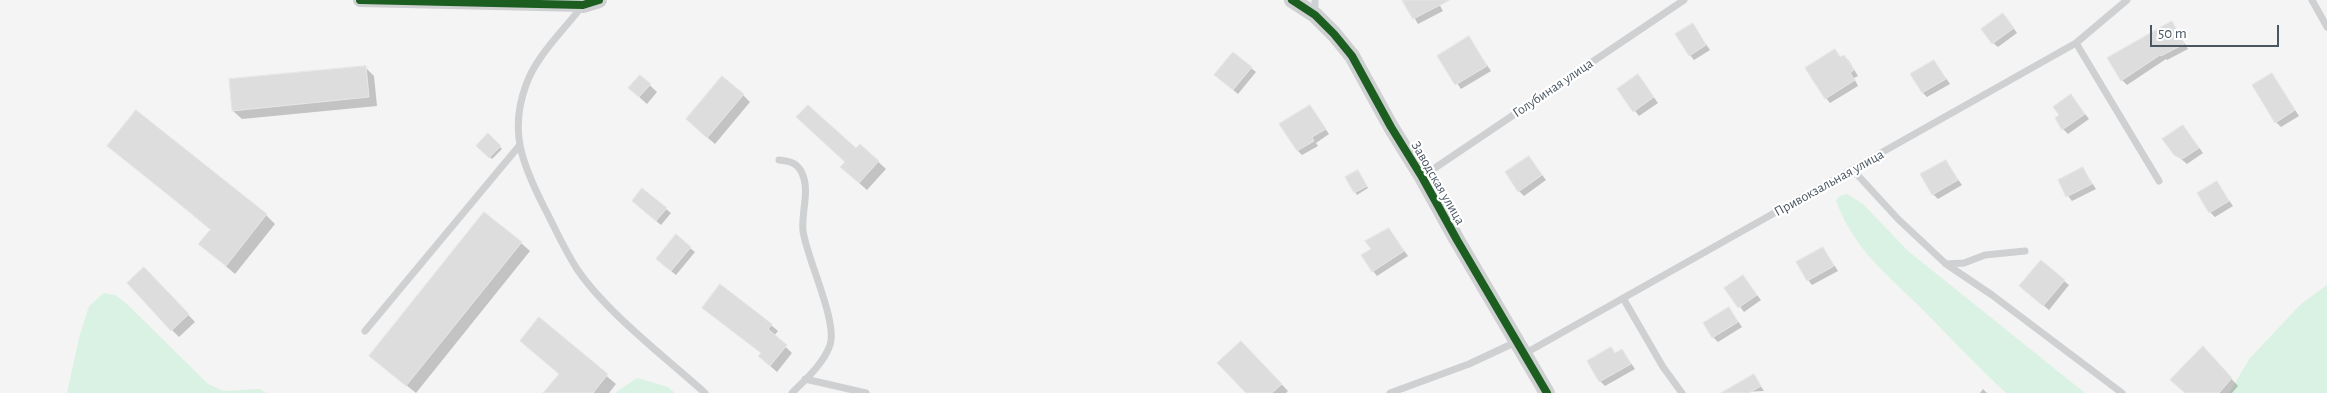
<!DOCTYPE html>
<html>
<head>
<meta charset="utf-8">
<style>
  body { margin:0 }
  #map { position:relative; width:2327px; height:393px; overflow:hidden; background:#f4f4f4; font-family:"Alegreya Sans",sans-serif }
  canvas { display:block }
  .scale { position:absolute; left:2150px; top:25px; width:129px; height:22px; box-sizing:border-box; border:2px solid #4a5661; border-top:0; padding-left:6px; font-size:15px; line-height:18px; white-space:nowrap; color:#4a5661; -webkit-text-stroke:4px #fff; paint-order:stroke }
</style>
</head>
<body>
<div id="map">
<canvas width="2327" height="393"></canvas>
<div class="scale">50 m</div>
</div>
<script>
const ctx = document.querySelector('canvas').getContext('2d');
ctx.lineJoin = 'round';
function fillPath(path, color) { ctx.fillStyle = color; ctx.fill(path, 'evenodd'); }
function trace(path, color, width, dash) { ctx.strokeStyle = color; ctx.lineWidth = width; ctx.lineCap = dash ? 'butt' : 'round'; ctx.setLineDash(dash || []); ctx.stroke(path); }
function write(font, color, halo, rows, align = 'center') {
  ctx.font = font + ' "Alegreya Sans",sans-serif'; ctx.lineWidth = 4.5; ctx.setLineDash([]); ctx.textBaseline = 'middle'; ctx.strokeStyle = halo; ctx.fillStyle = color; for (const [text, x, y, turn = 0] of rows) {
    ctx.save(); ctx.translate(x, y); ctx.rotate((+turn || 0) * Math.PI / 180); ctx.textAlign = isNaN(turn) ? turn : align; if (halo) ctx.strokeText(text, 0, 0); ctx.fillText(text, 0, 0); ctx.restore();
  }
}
fillPath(new Path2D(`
  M1847 194 1863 204 1908 251 2085 393H2006C1977 366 1950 337 1922 309 1887 274 1853 249 1836 200L1840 196Z
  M2327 285V393H2229L2250 358 2301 304Z
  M104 293 115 295 127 304 208 384 224 391 260 389 266 393H67L79 338 89 306Z
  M637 378 668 387 675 393H615Z`), '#d9f2e3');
fillPath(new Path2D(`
  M1404 0H1437L1443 11 1418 24Z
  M2008 20 2017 33 1998 47 1993 43Z
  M2172 23 2188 49 2167 60 2166 59 2127 85 2122 80Z
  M1693 25 1710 50 1694 60 1690 55Z
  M1469 38 1491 71 1461 89 1438 56Z
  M1835 51 1841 58 1844 56 1849 61 1858 76 1854 78 1858 86 1830 103 1826 98Z
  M1934 61 1950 84 1927 97 1923 93Z
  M365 67 374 76 377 106 242 119 233 111Z
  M1251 68 1256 72 1238 94 1221 80Z
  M2272 74 2299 116 2281 127 2276 122Z
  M640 76 657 92 647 104 637 95Z
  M1642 81 1658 103 1639 116 1618 90Z
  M743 95 750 102 715 144 694 126Z
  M2071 96 2089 119 2068 134 2063 129 2061 116Z
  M1310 106 1329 134 1316 143 1318 146 1302 155 1298 151Z
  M2183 126 2203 153 2187 164 2175 154Z
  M488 135 502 149 492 159 478 146Z
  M860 145 886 169 867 190 849 174 856 150Z
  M109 146 266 215 275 224 235 274 200 244 211 230Z
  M1529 157 1546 180 1524 196 1519 191Z
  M1945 161 1962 185 1938 199 1933 194Z
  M2083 169 2096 189 2072 201 2068 196Z
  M1358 171 1368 188 1357 195 1347 178Z
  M2217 183 2233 206 2215 217 2210 212Z
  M638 206 666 209 671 213 661 225Z
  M1389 230 1408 256 1377 276 1373 271 1372 249Z
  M521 243 530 251 416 393 370 356Z
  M690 248 695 252 676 275 662 264Z
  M1823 248 1838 271 1812 285 1808 280Z
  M151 276 195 322 179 337 172 330Z
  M1743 277 1761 300 1744 312 1726 288Z
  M2064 281 2069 285 2049 310 2026 291Z
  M1729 308 1742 327 1718 342 1713 337Z
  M710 314 771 325 778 331 774 336 792 353 777 372 759 356 762 353Z
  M539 319 616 384 609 393H544L560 374 521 341Z
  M1241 342 1288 391 1286 393H1248Z
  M1622 350 1635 369 1605 386 1600 381 1616 354Z
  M2209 354 2238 386 2232 393H2186Z
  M1754 376 1764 391 1724 393Z
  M1983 389 1987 393H1980Z`), '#0003');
const building = new Path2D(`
  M1402 0H1450L1413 19Z
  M2003 13 2014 28 1992 44 1981 29Z
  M2172 21 2184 44 2161 56 2160 55 2121 81 2107 58Z
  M1693 23 1706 45 1689 56 1675 34Z
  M1469 36 1487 66 1455 85 1437 56Z
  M1835 49 1840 57 1844 55 1854 70 1850 73 1855 80 1825 99 1805 68Z
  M1233 52 1252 67 1233 90 1214 75Z
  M1934 60 1946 79 1922 93 1910 74Z
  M366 66 369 97 232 111 229 79Z
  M2272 73 2295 110 2275 123 2252 85Z
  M1638 74 1654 97 1633 112 1617 89Z
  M640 75 651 84 639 97 628 88Z
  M722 76 744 94 707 138 686 119Z
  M2071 94 2085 114 2062 130 2055 118 2059 115 2053 107Z
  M808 105 856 148 860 144 879 161 859 183 840 167 845 162 796 117Z
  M1310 105 1326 129 1312 137 1314 141 1297 151 1279 124Z
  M136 110 267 214 226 266 198 244 211 229 107 146Z
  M2183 125 2199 148 2182 159 2174 155 2162 139Z
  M488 133 501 146 489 158 476 146Z
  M1529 156 1542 175 1518 192 1505 172Z
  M1946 160 1958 180 1932 195 1920 174Z
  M2083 167 2092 184 2066 197 2058 180Z
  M1358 170 1367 186 1354 193 1345 177Z
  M2217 181 2229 201 2209 213 2197 193Z
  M642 188 667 208 656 221 632 201Z
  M484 212 522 242 406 386 369 356Z
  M1389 228 1404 251 1372 272 1361 255 1371 249 1365 241Z
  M676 234 691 247 671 271 656 259Z
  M1823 247 1834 266 1807 281 1796 262Z
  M2041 260 2065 280 2043 306 2019 286Z
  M144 267 189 314 171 331 127 283Z
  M1743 275 1757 295 1738 308 1724 288Z
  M720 284 772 324 768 329 787 345 770 366 758 356 761 353 702 308Z
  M1729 307 1738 322 1712 338 1703 323Z
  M539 317 608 374 593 393H543L559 374 520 341Z
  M1241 341 1282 384 1272 393H1246L1217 363Z
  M2203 346 2232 378 2219 393H2185L2170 380Z
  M1611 347 1615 353 1622 349 1631 364 1599 382 1587 361Z
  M1754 374 1761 386 1749 393H1721Z`);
fillPath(building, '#ddddde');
trace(building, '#e5e6e7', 1);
trace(new Path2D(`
  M2312 0 2327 27
  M583 5C564 30 536 56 526 85 509 131 522 163 543 205 554 226 564 249 577 269 606 312 665 357 705 393
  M1315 15V0
  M2076 43 2159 181
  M779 160C788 161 796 162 801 171 811 190 801 211 803 231 807 259 838 322 830 345 824 363 805 380 792 393
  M1853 170 1898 219 1946 264 1992 295 2122 393
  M1423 176 1684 0
  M1946 264 1964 263 1985 255 2025 251
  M1623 298 1663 367 1682 393
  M365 331 519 146
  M1524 354 2076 43 2127 0
  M805 379 866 393
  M1390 393 1469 364 1516 342`), '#ced0d2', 7);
trace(new Path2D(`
  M360 0 583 5`), '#ced0d2', 14);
trace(new Path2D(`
  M1292 0 1315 15 1334 34 1352 56 1391 127 1422 177 1457 240 1547 393
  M583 5 599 0`), '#ced0d2', 16);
trace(new Path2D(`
  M360 0 583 5 599 0
  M1292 0 1315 15 1334 34 1352 56 1391 127 1422 177 1457 240 1547 393`), '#1b5e20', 8);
write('14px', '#4a5661', '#fff', [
  ["Голубиная улица",1553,88,-34],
  ["Заводская улица",1438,183,60],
  ["Привокзальная улица",1829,183,-29]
]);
</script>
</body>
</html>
